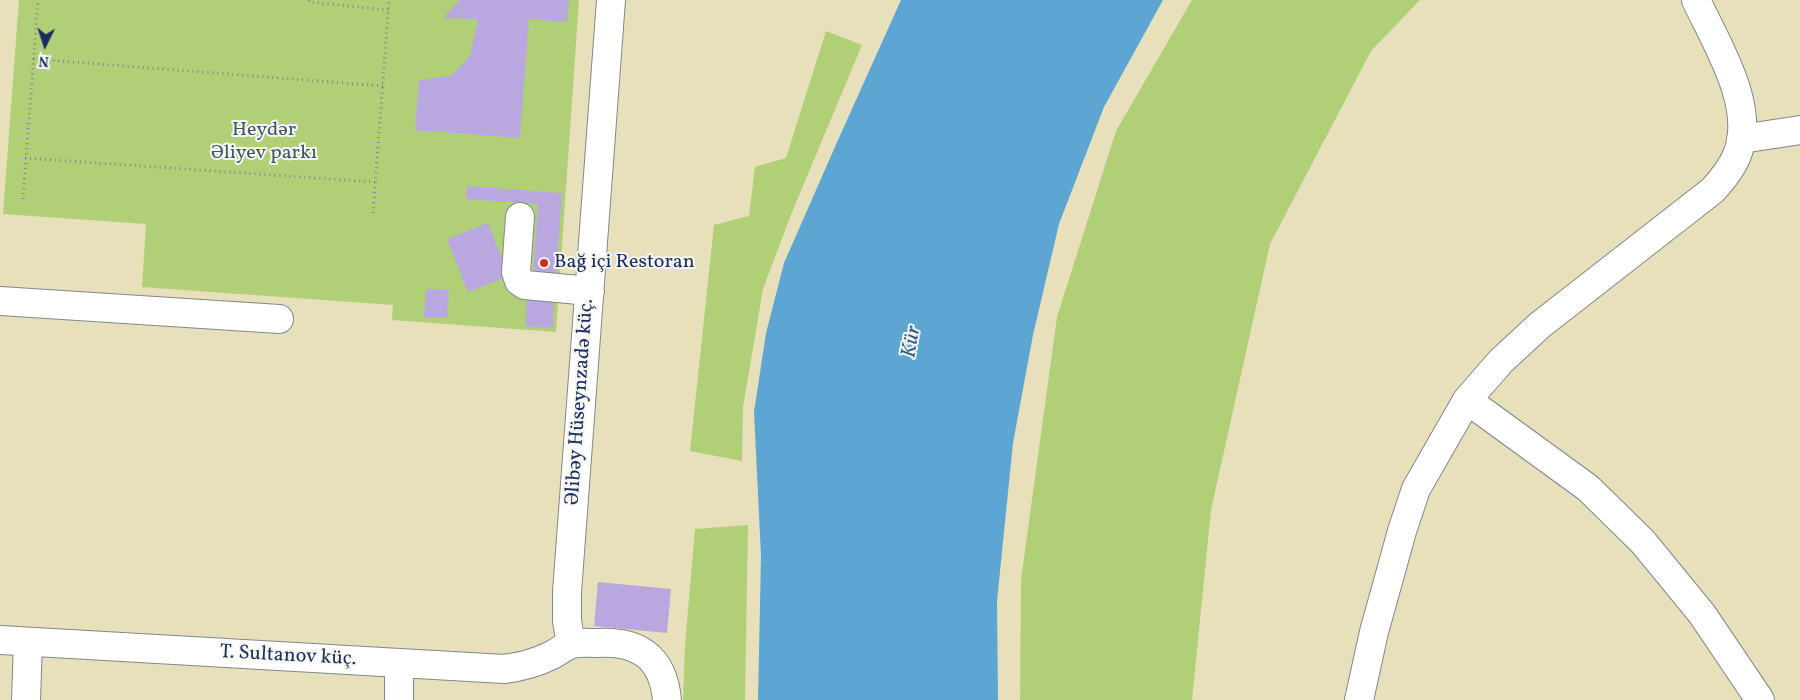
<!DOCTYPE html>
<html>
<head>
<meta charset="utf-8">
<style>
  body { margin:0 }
  #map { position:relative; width:1800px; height:700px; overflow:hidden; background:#e7e0bb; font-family:Vollkorn,serif }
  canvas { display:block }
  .north { position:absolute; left:20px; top:20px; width:50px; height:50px; -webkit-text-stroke:4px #f6f6f2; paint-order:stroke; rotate:184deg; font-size:14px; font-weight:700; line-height:20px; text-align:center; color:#1b2f5e }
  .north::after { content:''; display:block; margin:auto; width:18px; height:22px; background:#1b2f5e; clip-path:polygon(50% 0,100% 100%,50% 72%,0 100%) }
</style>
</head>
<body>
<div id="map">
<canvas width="1800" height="700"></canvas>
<div class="north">N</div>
</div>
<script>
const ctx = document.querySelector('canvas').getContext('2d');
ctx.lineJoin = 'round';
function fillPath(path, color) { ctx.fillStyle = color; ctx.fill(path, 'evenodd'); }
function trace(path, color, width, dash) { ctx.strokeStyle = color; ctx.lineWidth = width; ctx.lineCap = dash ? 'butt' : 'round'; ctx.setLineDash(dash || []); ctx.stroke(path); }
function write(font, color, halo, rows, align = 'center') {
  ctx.font = font + ' Vollkorn,serif'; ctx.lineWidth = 4; ctx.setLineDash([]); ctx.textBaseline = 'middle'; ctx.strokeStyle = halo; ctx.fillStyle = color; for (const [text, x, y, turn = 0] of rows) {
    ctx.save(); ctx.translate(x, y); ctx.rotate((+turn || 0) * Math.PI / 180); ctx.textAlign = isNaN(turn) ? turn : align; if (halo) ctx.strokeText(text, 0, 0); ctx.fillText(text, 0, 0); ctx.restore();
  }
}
fillPath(new Path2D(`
  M19 0H579L556 332 392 320 393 305 142 287 146 224 3 214Z
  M1192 0H1420L1371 51 1270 244 1211 510 1192 700H1020L1021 580 1057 317 1116 131Z
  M826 31 862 45 790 217 763 289 743 407 742 461 690 451 714 225 749 216 755 167 786 158Z
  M748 525 745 700H683L685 645 695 529Z`), '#b1cf76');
fillPath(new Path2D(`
  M901 0H1163L1104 107 1059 224 1033 335 1013 443 997 601 998 700H758L761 556 754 412 766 333 784 263 838 140Z`), '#5da6d4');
fillPath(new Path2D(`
  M460 0H569L567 22 529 19 520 138 415 130 419 80 451 76 470 56 478 19 443 18Z
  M467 186 562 193 556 276 533 275 538 204 466 199Z
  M488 223 509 276 468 292 447 239Z
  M426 289 449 290 447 318 424 317Z
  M527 294 554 296 553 328 525 326Z
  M598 582 671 589 667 633 594 626Z`), '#b9a8df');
const minor = new Path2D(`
  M1741 139 1800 130
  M520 217 516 272 519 281 525 285 590 291
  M0 301 279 319
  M1467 400 1588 488 1643 542 1702 614 1760 700
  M0 640 504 669C521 667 536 663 552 655 558 652 565 646 572 644 580 642 588 643 596 643 637 640 663 656 667 700
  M571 644 567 621V592L611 0
  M26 700 28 642
  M399 700V663
  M1359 700 1374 632 1402 531 1416 489 1467 400 1501 361 1540 325 1713 190C1722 180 1732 168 1737 155 1757 107 1716 43 1696 0`);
trace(minor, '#81888c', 30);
trace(new Path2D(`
  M309 0 310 2 388 10
  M33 59 383 86
  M25 158 375 182
  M23 199 38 0
  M373 213 389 0`), '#81888c', 3, [1, 4]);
trace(minor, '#fff', 28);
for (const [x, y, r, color] of [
  [544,263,5,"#c8321e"]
]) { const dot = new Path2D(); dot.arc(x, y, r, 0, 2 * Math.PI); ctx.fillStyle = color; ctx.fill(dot); trace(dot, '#f6f6f2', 2); }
write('20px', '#405764', '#f6f6f2', [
  ["Heydər",264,131],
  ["Əliyev parkı",264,154]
]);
write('20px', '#1b2f5e', '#f6f6f2', [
  ["Bağ içi Restoran",554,263]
], 'left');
write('20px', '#1b2f5e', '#f6f6f2', [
  ["Əlibəy Hüseynzadə küç.",581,402,-86],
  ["T. Sultanov küç.",288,657,3]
]);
write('italic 21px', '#325987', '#f6f6f2', [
  ["Kür",913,342,-80]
]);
</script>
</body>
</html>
